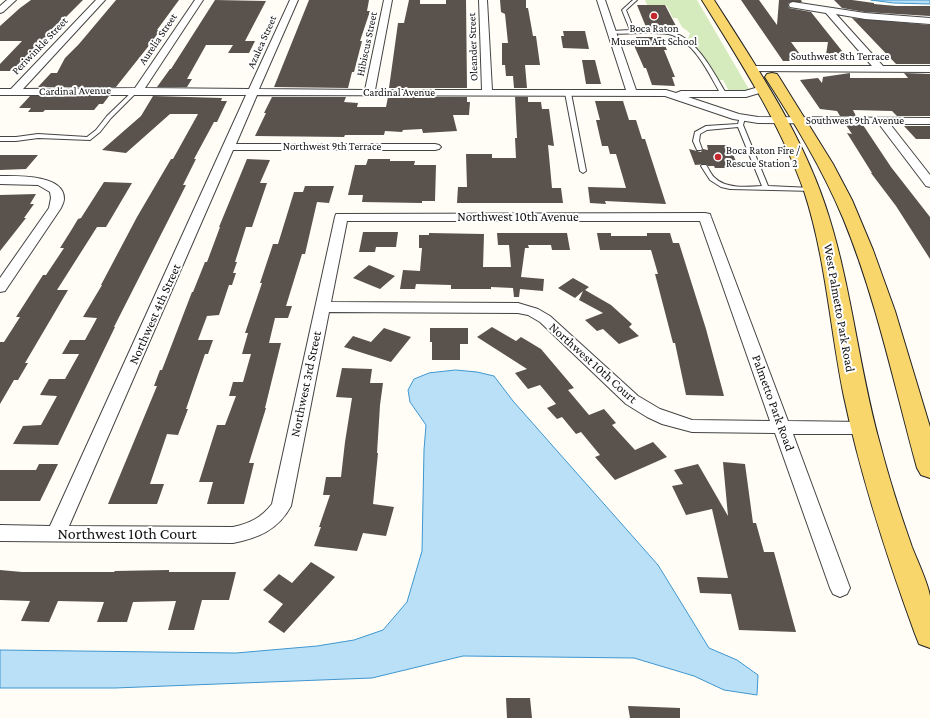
<!DOCTYPE html>
<html>
<head>
<meta charset="utf-8">
<style>
  body { margin:0 }
  canvas { display:block; background:#fffdf5 }
</style>
</head>
<body>
<canvas width="930" height="718"></canvas>
<script>
const ctx = document.querySelector('canvas').getContext('2d');
ctx.lineJoin = 'round';
function fillPath(path, color) { ctx.fillStyle = color; ctx.fill(path, 'evenodd'); }
function trace(path, color, width, dash) { ctx.strokeStyle = color; ctx.lineWidth = width; ctx.lineCap = dash ? 'butt' : 'round'; ctx.setLineDash(dash || []); ctx.stroke(path); }
function write(font, color, halo, rows, align = 'center') {
  ctx.font = font + ' "Crimson Pro",serif'; ctx.lineWidth = 4; ctx.setLineDash([]); ctx.textBaseline = 'middle'; ctx.strokeStyle = halo; ctx.fillStyle = color; for (const [text, x, y, turn = 0] of rows) {
    ctx.save(); ctx.translate(x, y); ctx.rotate((+turn || 0) * Math.PI / 180); ctx.textAlign = isNaN(turn) ? turn : align; if (halo) ctx.strokeText(text, 0, 0); ctx.fillText(text, 0, 0); ctx.restore();
  }
}
fillPath(new Path2D(`
  M645 0H697L750 91H729L723 80H718L688 39 690 33 682 27 677 18H673L666 5H647Z`), '#d5ebbd');
const water = new Path2D(`
  M871 0H930V4L894 3Z
  M456 370 477 372 494 376 513 401 658 565 709 648 737 660 758 675 757 695 724 690 694 676 634 658 463 656 372 678 115 688H0V650L236 653 317 646 354 640 383 630 407 602 422 551 424 450 426 425 410 402 408 390 414 379 429 373Z`);
fillPath(water, '#b9e0f7');
trace(water, '#3f96cf', 1);
fillPath(new Path2D(`
  M31 0H83L12 71H0V64L22 41H0V26L20 8Z
  M116 0H179L157 30H160L151 43 116 87H38L51 73H57L65 58 79 44Z
  M215 0 266 1 245 41H255L249 53H228L233 45H206L187 79H192L187 87H157L170 69H171Z
  M309 0H369L367 11H370L360 41H362L354 72H352L348 88 274 87Z
  M409 0H420V4H446V0H466L467 88H389L398 23H404Z
  M500 0H526V8H528L533 36H536L540 65H525L527 88H514L513 76H506L505 65H502V43H508L505 14 501 12Z
  M741 0H759L777 25 779 0H801L802 2H790L788 4 789 8 811 12 850 61H825L828 42H791L805 61H783Z
  M834 0H852L874 3V4L896 6H930V16L865 12 842 8Z
  M637 5H665L676 26 646 27Z
  M852 18 930 25V64H896Z
  M563 31H585L589 49 563 48 561 36H564Z
  M636 37H661L667 50H664L675 77H672L675 86 652 85 646 68H644L633 43H638Z
  M582 60H595L601 84H586Z
  M850 73V78H908L904 73 930 74V116H897L892 111 853 110 856 116H840L837 111 820 109 800 80 818 78 822 83 823 77Z
  M30 96H109L103 104H99L94 110H45L43 112H28L31 108H19Z
  M153 96 222 98 221 101H227L217 122H214L194 159H196L183 185H186L178 201 114 327H115L58 445 13 444 23 426 41 425 57 396 40 395 49 379H65L79 354H62L70 340H85L97 318 83 317 102 285H101L137 217 171 159H173L198 114H170L126 153 102 150 141 116Z
  M272 97H346L344 102 358 103 357 107H386L388 97H467V102H470L469 115H453L457 131 423 133 422 129 403 130 402 132 385 131 384 135H345L344 137 255 136 266 113H264Z
  M515 97H528V102H541L542 109H549L554 146 548 145 552 188H561L563 203H457L458 187H467L466 154H492V158H516L515 138H517Z
  M595 101H623L629 120H636L642 139H645L666 204 605 201 606 204 590 203 588 187 626 188 616 154H610L608 146H602L596 120H600Z
  M846 125H863L891 167 930 217V259L896 206 871 173H872L847 133 852 134Z
  M904 126H930V139H916Z
  M707 145H729L738 166H730L731 168H715L714 166H708L706 164 695 165 689 149 701 152 703 149 708 150Z
  M0 155H38L26 169 0 170Z
  M247 159 270 160 260 183H267L252 227H246L235 262H237L233 273H236L232 285H229L219 315 207 316 198 340H213L208 354H205L186 409H188L178 435 167 434 150 484H164L157 504H108L157 386H154L160 370H162L192 292H193L205 262H207L220 227H219Z
  M368 159H390V161H415L414 165H436L435 201H422V203L362 202 363 195H348L355 165H366Z
  M104 182 132 183 106 227H97L57 290H68L25 363H28L18 380H14L0 404V342H4L20 317H16L43 275H46L64 248H60L72 229 78 219 81 218Z
  M305 186H334L329 203 317 202 305 254H302L286 306H292L288 318H275L269 343H281L265 408H266L249 463H254L244 504H207L213 482H199L217 425H225L236 396H229L233 382H243L251 354H242L248 333H245L262 283H260L273 244H278L294 192H303Z
  M36 194 30 204H34L24 218H26L0 251V195Z
  M363 232H398L396 247H376L375 252H359Z
  M429 233 484 234 483 267H511L509 245H498L497 233H567L570 250H552L551 245H528L529 248H525L521 277 544 279 543 291 520 289 519 297H514L513 288 491 287V289H451V285L416 284 415 289H400L403 270 420 271 422 248H419V235H429Z
  M597 233H611V236H647V233H670L673 243H679L706 329 724 396 686 395 675 343H673L655 274H658L651 250H600Z
  M369 265 395 276 380 289 353 278Z
  M573 278 589 287 585 290 611 305 632 324 629 327 639 336 619 344 603 329 597 331 585 320 603 313 579 300 583 291 575 298 558 288Z
  M492 327 516 341 521 337 541 349 574 388 568 390 589 415 604 409 616 423 612 425 635 450 653 442 667 457 615 480 595 457 600 455 581 432 576 434 562 417 557 419 547 408 556 404 540 385 528 389 515 373 527 369 477 337Z
  M384 328 411 337 391 362 344 347 353 336 371 342Z
  M430 328H468V344H460V360H432V342H430Z
  M342 368 372 369 370 383H383L380 405 377 453H378L373 504 394 507 386 536 363 533 357 551 314 546 321 527H319L330 495H323L326 477H341L345 442 352 398 336 397Z
  M723 462 745 464 753 523H756L764 552H774L796 632 739 630 731 594 700 593 697 577 728 578 712 509 686 515 672 486 683 484 674 470 698 464 728 516Z
  M39 464H58L40 501H0V470H36Z
  M311 562 335 577 284 633 268 622 283 604 263 590 279 574 292 583Z
  M0 570 22 572H114L115 571 169 570V572H236L229 600H202L194 630H168L176 601 133 602 127 622H97L104 602 58 601 49 622 21 621 30 601 0 600Z
  M506 698H530L532 718H507Z
  M628 706 680 708V718H630Z`), '#5a524d');
const lane = new Path2D(`
  M633 0H637L626 10 634 30C648 30 661 29 674 33 698 40 715 75 727 95L726 96H722C710 76 696 43 672 35 666 33 660 33 653 33 639 32 625 35 610 33V32L612 31 630 30 622 10Z
  M135 89 138 91 111 118 100 132 90 140 38 138 16 141H0V137H16L38 134 87 137 96 130 107 116Z
  M568 91 571 93 586 171 583 173 580 171 565 93Z
  M740 117 745 118 743 125 768 186 812 188 814 189V191L730 189 721 187 710 180 701 166 702 165H706C709 169 711 175 715 178 726 189 748 187 762 186L738 127 707 130 700 134 699 141 702 149 701 150H697L693 141 695 132 706 126 738 124Z`);
const street = new Path2D(`
  M7 0H16L3 12 0 13V6Z
  M96 0H105L23 89 135 88 195 0H203L145 88 249 89 290 0H298L259 89 365 90 384 0H392L375 90H482L479 0H487L492 90H626L597 0H605L636 90H666L676 93 681 91H745L762 86 766 87 767 89 766 91 746 97H688L739 114 758 117 930 118V124H890L930 175V187L926 186 879 124 758 123 733 119 665 96 257 95 236 144H435L439 145 441 147 439 149 435 150H233L69 526 233 527C250 523 261 518 272 504L335 217 336 214 705 213 710 214 711 217 788 421 863 422 869 423 872 428 869 433 863 434H793L850 588 847 594 840 597 833 594 830 588 775 433 692 432 662 424 647 417 626 404 540 322 528 315 518 313 329 312 291 506C278 530 258 538 233 543L0 541V525L50 526 246 95H0V89H11ZM347 221H700L770 421 692 420 660 409 638 396 550 316 538 309 518 303 331 302Z
  M793 2 865 13 930 18V24L865 19 836 14 883 66H930V72L748 71 746 69 748 67 751 66H872L826 13 790 7 789 5 790 3Z
  M0 176C16 176 65 174 64 199 64 202 62 205 61 208L5 291 0 292V278L49 208 51 198 50 192 38 185 0 184Z`);
const primary = new Path2D(`
  M702 0H714C758 69 805 138 829 217 852 291 859 369 880 444 889 479 900 513 912 547 917 560 928 583 930 596 930 611 930 632 930 648L919 644 915 634C887 557 861 478 844 397 830 329 826 258 804 191 780 123 740 61 702 0Z
  M772 73 777 74 779 77 833 164 852 200 873 250 895 311 930 427V478L921 475 917 468C894 384 876 298 843 218 822 168 794 122 765 77L767 74Z`);
trace(lane, '#444', 2);
trace(street, '#444', 2);
trace(primary, '#222', 2);
fillPath(lane, '#fff');
fillPath(street, '#fff');
fillPath(primary, '#f9d66b');
for (const [x, y, r, color] of [
  [654,16,4,"#c4262e"],
  [718,157,4,"#c4262e"]
]) { const dot = new Path2D(); dot.arc(x, y, r, 0, 2 * Math.PI); ctx.fillStyle = color; ctx.fill(dot); trace(dot, '#fff', 1.5); }
write('11px', '#111', '#fff', [
  ["Boca Raton",654,29],
  ["Museum Art School",654,42],
  ["Boca Raton Fire /",726,151,"left"],
  ["Rescue Station 2",726,164,"left"]
]);
write('11px', '#111', '#fff', [
  ["Aurelia Street",158,39,-56],
  ["Azalea Street",262,42,-66],
  ["Hibiscus Street",367,44,-78],
  ["Periwinkle Street",40,46,-46],
  ["Oleander Street",473,47,-92],
  ["Southwest 8th Terrace",840,57],
  ["Cardinal Avenue",75,91,-1],
  ["Cardinal Avenue",399,93],
  ["Southwest 9th Avenue",855,121],
  ["Northwest 9th Terrace",332,147]
]);
write('13px', '#111', '#fff', [
  ["Northwest 10th Avenue",518,217],
  ["West Palmetto Park Road",839,308,80],
  ["Northwest 4th Street",155,314,-66],
  ["Northwest 10th Court",593,363,42],
  ["Northwest 3rd Street",306,384,-78],
  ["Palmetto Park Road",773,403,70]
]);
write('16px', '#111', '#fff', [
  ["Northwest 10th Court",127,534]
]);
</script>
</body>
</html>
